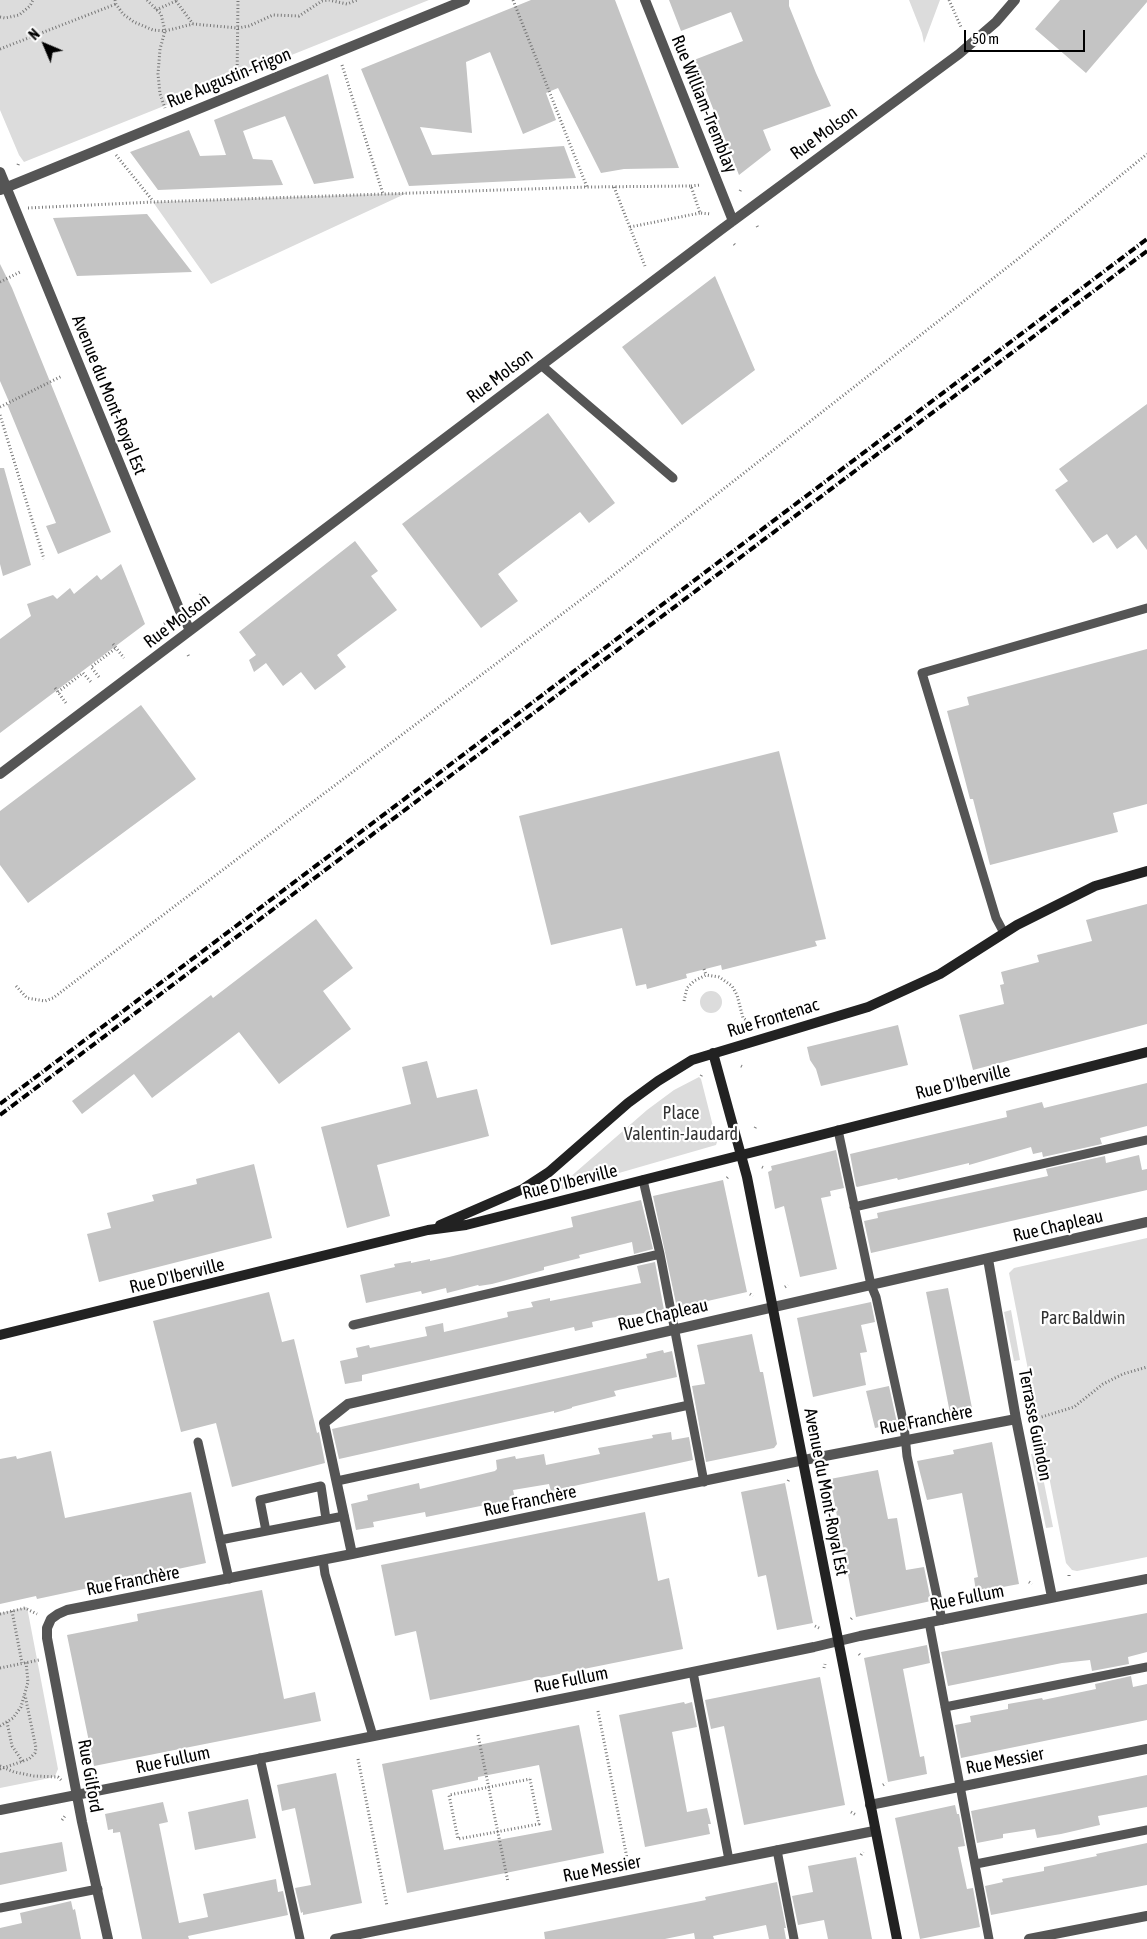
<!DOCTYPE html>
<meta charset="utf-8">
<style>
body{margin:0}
#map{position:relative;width:1147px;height:1939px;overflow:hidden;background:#fff;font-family:"Asap Condensed",sans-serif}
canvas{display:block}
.north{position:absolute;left:20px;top:20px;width:50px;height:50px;-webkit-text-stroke:4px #fff;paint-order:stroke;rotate:315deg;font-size:14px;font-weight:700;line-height:20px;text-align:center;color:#000}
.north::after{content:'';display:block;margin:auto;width:18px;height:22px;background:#000;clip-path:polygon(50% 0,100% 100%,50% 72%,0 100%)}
.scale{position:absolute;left:964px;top:30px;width:121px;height:22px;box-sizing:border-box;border:2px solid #000;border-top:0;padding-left:6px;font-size:15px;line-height:18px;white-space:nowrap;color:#000;-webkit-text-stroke:4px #fff;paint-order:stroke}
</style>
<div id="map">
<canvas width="1147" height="1939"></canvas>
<div class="north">N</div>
<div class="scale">50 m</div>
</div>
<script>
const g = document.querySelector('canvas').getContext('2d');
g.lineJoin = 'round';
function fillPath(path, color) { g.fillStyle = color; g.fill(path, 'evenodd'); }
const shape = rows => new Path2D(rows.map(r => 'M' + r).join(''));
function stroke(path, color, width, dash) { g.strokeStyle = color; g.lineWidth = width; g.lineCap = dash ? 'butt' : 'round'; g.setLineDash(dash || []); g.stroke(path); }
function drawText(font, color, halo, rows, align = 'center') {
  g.font = font + ' "Asap Condensed",sans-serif'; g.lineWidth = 4.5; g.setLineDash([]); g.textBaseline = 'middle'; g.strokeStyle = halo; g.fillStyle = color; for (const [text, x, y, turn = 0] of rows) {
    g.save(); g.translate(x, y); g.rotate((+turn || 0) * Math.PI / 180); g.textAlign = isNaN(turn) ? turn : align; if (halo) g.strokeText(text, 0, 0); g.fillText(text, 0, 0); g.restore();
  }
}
const green = shape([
 [0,0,429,0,24,162,19,155,0,110],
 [909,0,940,0,924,43,922,33],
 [407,193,211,284,153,202],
 '700 1002a11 11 0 1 1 22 0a11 11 0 1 1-22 0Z',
 [699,1077,701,1079,717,1142,716,1145,553,1192,647,1110,674,1090],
 [1147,1238,1147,1557,1077,1571,1072,1570,1066,1563,1009,1273,1014,1268],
 [1011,1310,1020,1360,1014,1361,1004,1312],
 [1038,1453,1053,1527,1046,1528,1031,1454],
 [27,1607,58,1769,55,1776,50,1778,0,1788,0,1613]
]);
const building = shape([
 [531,0,615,0,679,168,624,169,601,173,558,88,546,93,556,120,523,134,490,52,466,62,472,133,420,127,432,155,564,146,576,178,409,186,361,69],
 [669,0,789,0,789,6,816,73,831,106,763,130,771,150,739,175,694,60,743,41,731,12,681,31],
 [1060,0,1147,0,1147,2,1086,73,1035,29],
 [328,74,354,178,314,184,285,116,243,131,253,159,272,160,283,185,158,190,130,152,189,130,200,156,226,155,214,120],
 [147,214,192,272,77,276,53,218],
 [0,264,12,288,111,532,58,554,46,526,56,523,7,404,10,404,0,381],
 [715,276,755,370,682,425,622,347],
 [1147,404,1147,550,1136,535,1117,549,1107,534,1093,543,1055,490,1068,481,1059,469],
 [548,413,615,503,589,523,580,512,498,574,518,601,481,628,402,524],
 [0,468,4,468,31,565,3,576,0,564],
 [355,541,378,571,371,576,397,610,337,655,346,667,315,690,301,672,283,686,266,663,254,672,249,660,256,655,239,632],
 [121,564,145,624,0,733,0,639,31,616,27,604,53,595,57,599,70,588,74,594,97,575,101,580],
 [1147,649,1147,804,1113,813,1118,832,990,865,973,799,970,799,947,711,969,705,967,697],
 [141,705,196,779,28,903,0,865,0,811],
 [779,751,826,939,815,941,817,946,722,970,721,965,686,974,687,978,647,989,646,984,636,986,622,928,551,945,519,816],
 [1147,904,1147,1024,973,1070,959,1015,1004,1004,1000,985,1004,984,1001,972,1039,962,1037,955,1092,941,1086,920],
 [316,919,353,968,323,991,351,1029,279,1084,239,1032,152,1098,134,1074,82,1114,72,1101,211,995,213,998],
 [898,1025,908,1065,821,1086,816,1069,810,1060,807,1047],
 [427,1061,437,1098,477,1089,489,1136,377,1165,390,1216,347,1228,321,1127,411,1104,402,1067],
 [1147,1083,1147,1126,1100,1138,1102,1144,1043,1157,1042,1152,1033,1154,1031,1147,969,1165,969,1163,898,1180,897,1178,857,1187,856,1186,850,1154,1007,1117,1006,1111,1042,1102,1044,1108],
 [836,1150,844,1188,830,1191,831,1196,821,1198,837,1269,800,1277,784,1206,775,1209,768,1172,772,1170,771,1166],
 [1139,1155,1142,1170,1147,1169,1147,1190,871,1253,864,1221,878,1218,877,1213,1048,1176,1046,1169,1105,1156,1106,1163],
 [254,1164,272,1238,99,1282,87,1234,111,1228,107,1213,154,1201,152,1195,197,1184,196,1179],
 [723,1180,747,1292,677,1308,653,1196],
 [641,1200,653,1249,634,1254,632,1242,579,1255,580,1258,544,1267,544,1270,492,1284,479,1286,478,1285,447,1293,446,1288,422,1294,421,1291,366,1303,360,1275,395,1267,394,1264,411,1261,411,1263,430,1259,430,1261,449,1257,573,1227,571,1217],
 [655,1262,664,1310,610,1318,592,1322,593,1327,575,1331,574,1327,362,1375,362,1381,345,1384,340,1361,358,1357,356,1348,369,1345,370,1348,427,1336,425,1327,443,1323,444,1332,508,1317,507,1312,533,1307,531,1302,550,1298,550,1301,641,1283,637,1266],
 [948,1288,972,1408,950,1413,926,1292],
 [269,1292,282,1342,294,1339,317,1433,319,1432,325,1463,232,1487,216,1423,181,1432,153,1321],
 [871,1302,875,1322,861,1325,867,1352,860,1353,866,1385,813,1397,797,1318],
 [752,1334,760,1372,763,1372,777,1444,774,1448,706,1462,692,1386,705,1384,697,1345],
 [663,1350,664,1353,672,1351,677,1377,614,1391,616,1396,572,1407,572,1408,554,1413,554,1411,339,1459,332,1429,647,1358,646,1354],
 [889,1386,897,1423,875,1428,866,1391],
 [671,1432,672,1440,689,1437,693,1460,551,1491,549,1484,513,1490,515,1499,426,1517,425,1512,373,1522,374,1527,356,1530,351,1504,368,1500,367,1495,419,1483,420,1489,495,1471,497,1469,496,1460,515,1456,516,1459,544,1454,546,1465,600,1454,598,1448,653,1438,652,1435],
 [992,1442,1019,1584,976,1592,974,1578,978,1577,962,1493,927,1500,917,1461,954,1454,953,1450],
 [51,1451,65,1518,191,1492,206,1563,37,1599,36,1596,0,1604,0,1459,16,1456,17,1459],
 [878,1470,888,1519,897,1518,906,1570,924,1567,931,1601,856,1617,830,1479],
 [785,1483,813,1623,777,1630,766,1575,758,1577,741,1492],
 [645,1512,658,1581,669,1578,683,1649,430,1700,416,1631,395,1636,381,1565],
 [262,1590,284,1699,315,1692,321,1721,94,1766,67,1635,138,1621,137,1614],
 [1147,1613,1147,1652,1128,1657,1129,1664,1092,1671,1090,1660,1062,1663,948,1686,941,1652],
 [927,1645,930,1663,903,1669,920,1757,924,1756,927,1774,888,1782,864,1658],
 [1131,1676,1133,1687,1147,1684,1147,1720,961,1758,955,1725,971,1722,970,1716,1008,1709,1008,1704,1042,1698,1043,1700,1096,1689,1095,1684],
 [820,1677,845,1805,744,1825,724,1726,711,1729,705,1700],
 [684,1702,685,1704,692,1702,697,1727,672,1732,687,1812,707,1808,711,1824,708,1824,710,1834,645,1847,619,1715],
 [579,1725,604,1853,407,1893,382,1764],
 [539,1765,552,1830,444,1850,432,1790,478,1780,478,1777],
 [336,1773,362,1903,303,1915,303,1912,301,1913,295,1888,311,1885,295,1808,282,1811,277,1785],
 [1147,1775,1147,1807,1098,1816,1100,1825,1061,1834,1037,1838,1035,1829,1003,1834,1003,1838,977,1843,971,1811],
 [248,1799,256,1838,195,1850,188,1812],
 [163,1802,168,1822,159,1824,179,1923,208,1917,203,1894,276,1879,278,1892,283,1891,288,1915,188,1936,189,1939,142,1939,120,1832,113,1833,113,1829,108,1830,105,1814],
 [955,1805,957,1814,959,1814,965,1846,958,1847,967,1889,973,1888,980,1927,920,1939,895,1818],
 [62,1842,67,1871,0,1885,0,1853],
 [1147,1843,1147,1885,991,1915,985,1886,1003,1882,1002,1879,1044,1871,1044,1867,1097,1856,1096,1854],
 [856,1857,872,1939,828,1939,824,1920,798,1925,792,1896,813,1892,808,1866],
 [777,1882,786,1928,784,1928,786,1939,769,1939,766,1925,713,1936,714,1939,695,1939,694,1933,665,1939,545,1939,544,1932,706,1900,705,1897],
 [71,1901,73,1910,75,1909,81,1939,0,1939,0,1928,22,1923,20,1913]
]);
const path = shape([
 [115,0,116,4,123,14,134,22,153,30,165,31,193,24,238,28,249,26,273,15,299,16,322,1,329,0,347,4,357,0],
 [147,0,161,14,165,31,160,49,158,74,160,94,165,108],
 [513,0,587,187],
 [949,0,961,27],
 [176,1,193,24],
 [156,10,178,0],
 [0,17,5,18,19,15,30,6,33,0],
 [0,49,116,4],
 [342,65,383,194],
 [237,79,238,0],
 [116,155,153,201],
 [18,165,19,162],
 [691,186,700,185],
 [614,187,645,266],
 [740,191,741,189],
 [28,208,153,202,587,187,691,186,700,213,711,214],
 [757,226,758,228],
 [630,227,700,213],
 [734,244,735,245],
 [0,282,20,272],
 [0,407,62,376],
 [0,415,44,559],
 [200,595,201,593],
 [164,624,171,620],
 [113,644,124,658],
 [188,655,189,657],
 [99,677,91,667,116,648],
 [55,688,66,703],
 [58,692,83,673,92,683],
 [704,969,706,975],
 [16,986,27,998,45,1001,53,998,607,580,1023,255,1147,154],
 [684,1001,687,988,694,981,706,975,719,977,732,986,737,995,743,1018,750,1023],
 [731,1029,732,1030],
 [741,1066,743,1067],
 [701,1076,702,1074],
 [755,1128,756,1126],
 [762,1167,764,1168],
 [727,1178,729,1176],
 [785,1287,788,1285],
 [750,1294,753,1296],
 [1035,1419,1074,1407,1103,1384,1123,1374,1147,1367],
 [788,1481,789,1479],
 [1069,1576,1069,1573],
 [1029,1582,1032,1584],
 [12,1611,22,1663],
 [0,1614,25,1608,37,1614],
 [851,1619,853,1617],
 [815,1626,819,1628],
 [859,1654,861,1656],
 [0,1668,39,1660],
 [824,1668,825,1664],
 [598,1711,627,1858],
 [7,1722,12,1746,23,1762],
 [0,1726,13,1718,21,1707,28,1682,26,1662],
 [478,1735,508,1882],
 [358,1759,387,1906],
 [0,1766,14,1772,34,1776,58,1777,61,1780],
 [0,1769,29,1759,35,1753,36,1748,25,1695],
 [92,1772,93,1769],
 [530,1779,539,1824,458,1839,449,1795,530,1779],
 [883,1785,886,1783],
 [98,1810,100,1812],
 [851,1812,856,1815],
 [62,1820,65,1816],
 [861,1855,863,1852]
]);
const lane = shape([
 [541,365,673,478],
 [1004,933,996,918,922,673,1147,608],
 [838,1130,871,1285,876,1297,904,1425,907,1456,942,1620],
 [643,1180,660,1254,704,1482],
 [854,1207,1147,1140],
 [353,1325,660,1254],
 [198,1442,229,1579],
 [337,1481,689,1405],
 [266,1531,260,1500,321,1486,326,1519],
 [220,1540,344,1516],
 [323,1560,325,1574,373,1736],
 [929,1622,989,1939],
 [693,1672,729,1860],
 [945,1707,1147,1667],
 [260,1758,300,1939],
 [777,1850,794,1939],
 [976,1864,1147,1830],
 [0,1908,98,1889]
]);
const street = shape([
 [645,0,733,221],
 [0,172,180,611,190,630],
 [0,190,465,0],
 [0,774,722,229,959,54,996,22,1015,0],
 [988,1259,1016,1419,1052,1597],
 [352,1554,324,1423,348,1404,1147,1222],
 [870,1805,1147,1749],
 [0,1810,591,1693,814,1647,860,1636,1147,1579],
 [108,1939,82,1822,47,1638,47,1628,51,1619,58,1614,67,1610,352,1554,804,1460,1016,1419],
 [335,1939,874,1831],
 [1029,1939,1147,1916]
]);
const secondary = shape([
 [713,1053,747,1177,897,1939],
 [440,1225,523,1189,549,1172,628,1103,658,1081,692,1060,868,1007,940,974,1017,925,1095,886,1147,871],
 [0,1335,428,1230,466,1225,1147,1052]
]);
const rail = shape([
 [0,1104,1147,239],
 [0,1115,1147,251]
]);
const streetNames = [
 ["Rue Augustin-Frigon",229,78,-22],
 ["Rue William-Tremblay",704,104,68],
 ["Rue Molson",824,133,-36],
 ["Rue Molson",500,376,-37],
 ["Avenue du Mont-Royal Est",109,395,68],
 ["Rue Molson",177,621,-37],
 ["Rue Frontenac",773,1018,-17],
 ["Rue D'Iberville",963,1082,-14],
 ["Rue D'Iberville",570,1182,-14],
 ["Rue Chapleau",1058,1226,-13],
 ["Rue D'Iberville",177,1276,-14],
 ["Rue Chapleau",663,1315,-13],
 ["Rue Franchère",926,1420,-11],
 ["Terrasse Guindon",1035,1425,79],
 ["Avenue du Mont-Royal Est",826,1492,79],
 ["Rue Franchère",530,1501,-12],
 ["Rue Franchère",133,1581,-11],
 ["Rue Fullum",967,1598,-11],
 ["Rue Fullum",571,1680,-11],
 ["Rue Fullum",173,1760,-12],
 ["Rue Messier",1005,1761,-11],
 ["Rue Gilford",90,1776,80],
 ["Rue Messier",602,1869,-11]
];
const parkNames = [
 ["Place",681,1113],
 ["Valentin-Jaudard",681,1134],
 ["Parc Baldwin",1083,1318]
];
fillPath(green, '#dcdcdc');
fillPath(building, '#c4c4c4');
stroke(path, '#777', 3, [1, 2.5]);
stroke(lane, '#555', 9);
stroke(street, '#555', 10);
stroke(secondary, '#222', 10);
stroke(rail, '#000', 4, [8, 2.5, 1, 2.5]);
drawText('18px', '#000', '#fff', streetNames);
drawText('18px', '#333', '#fff', parkNames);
</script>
